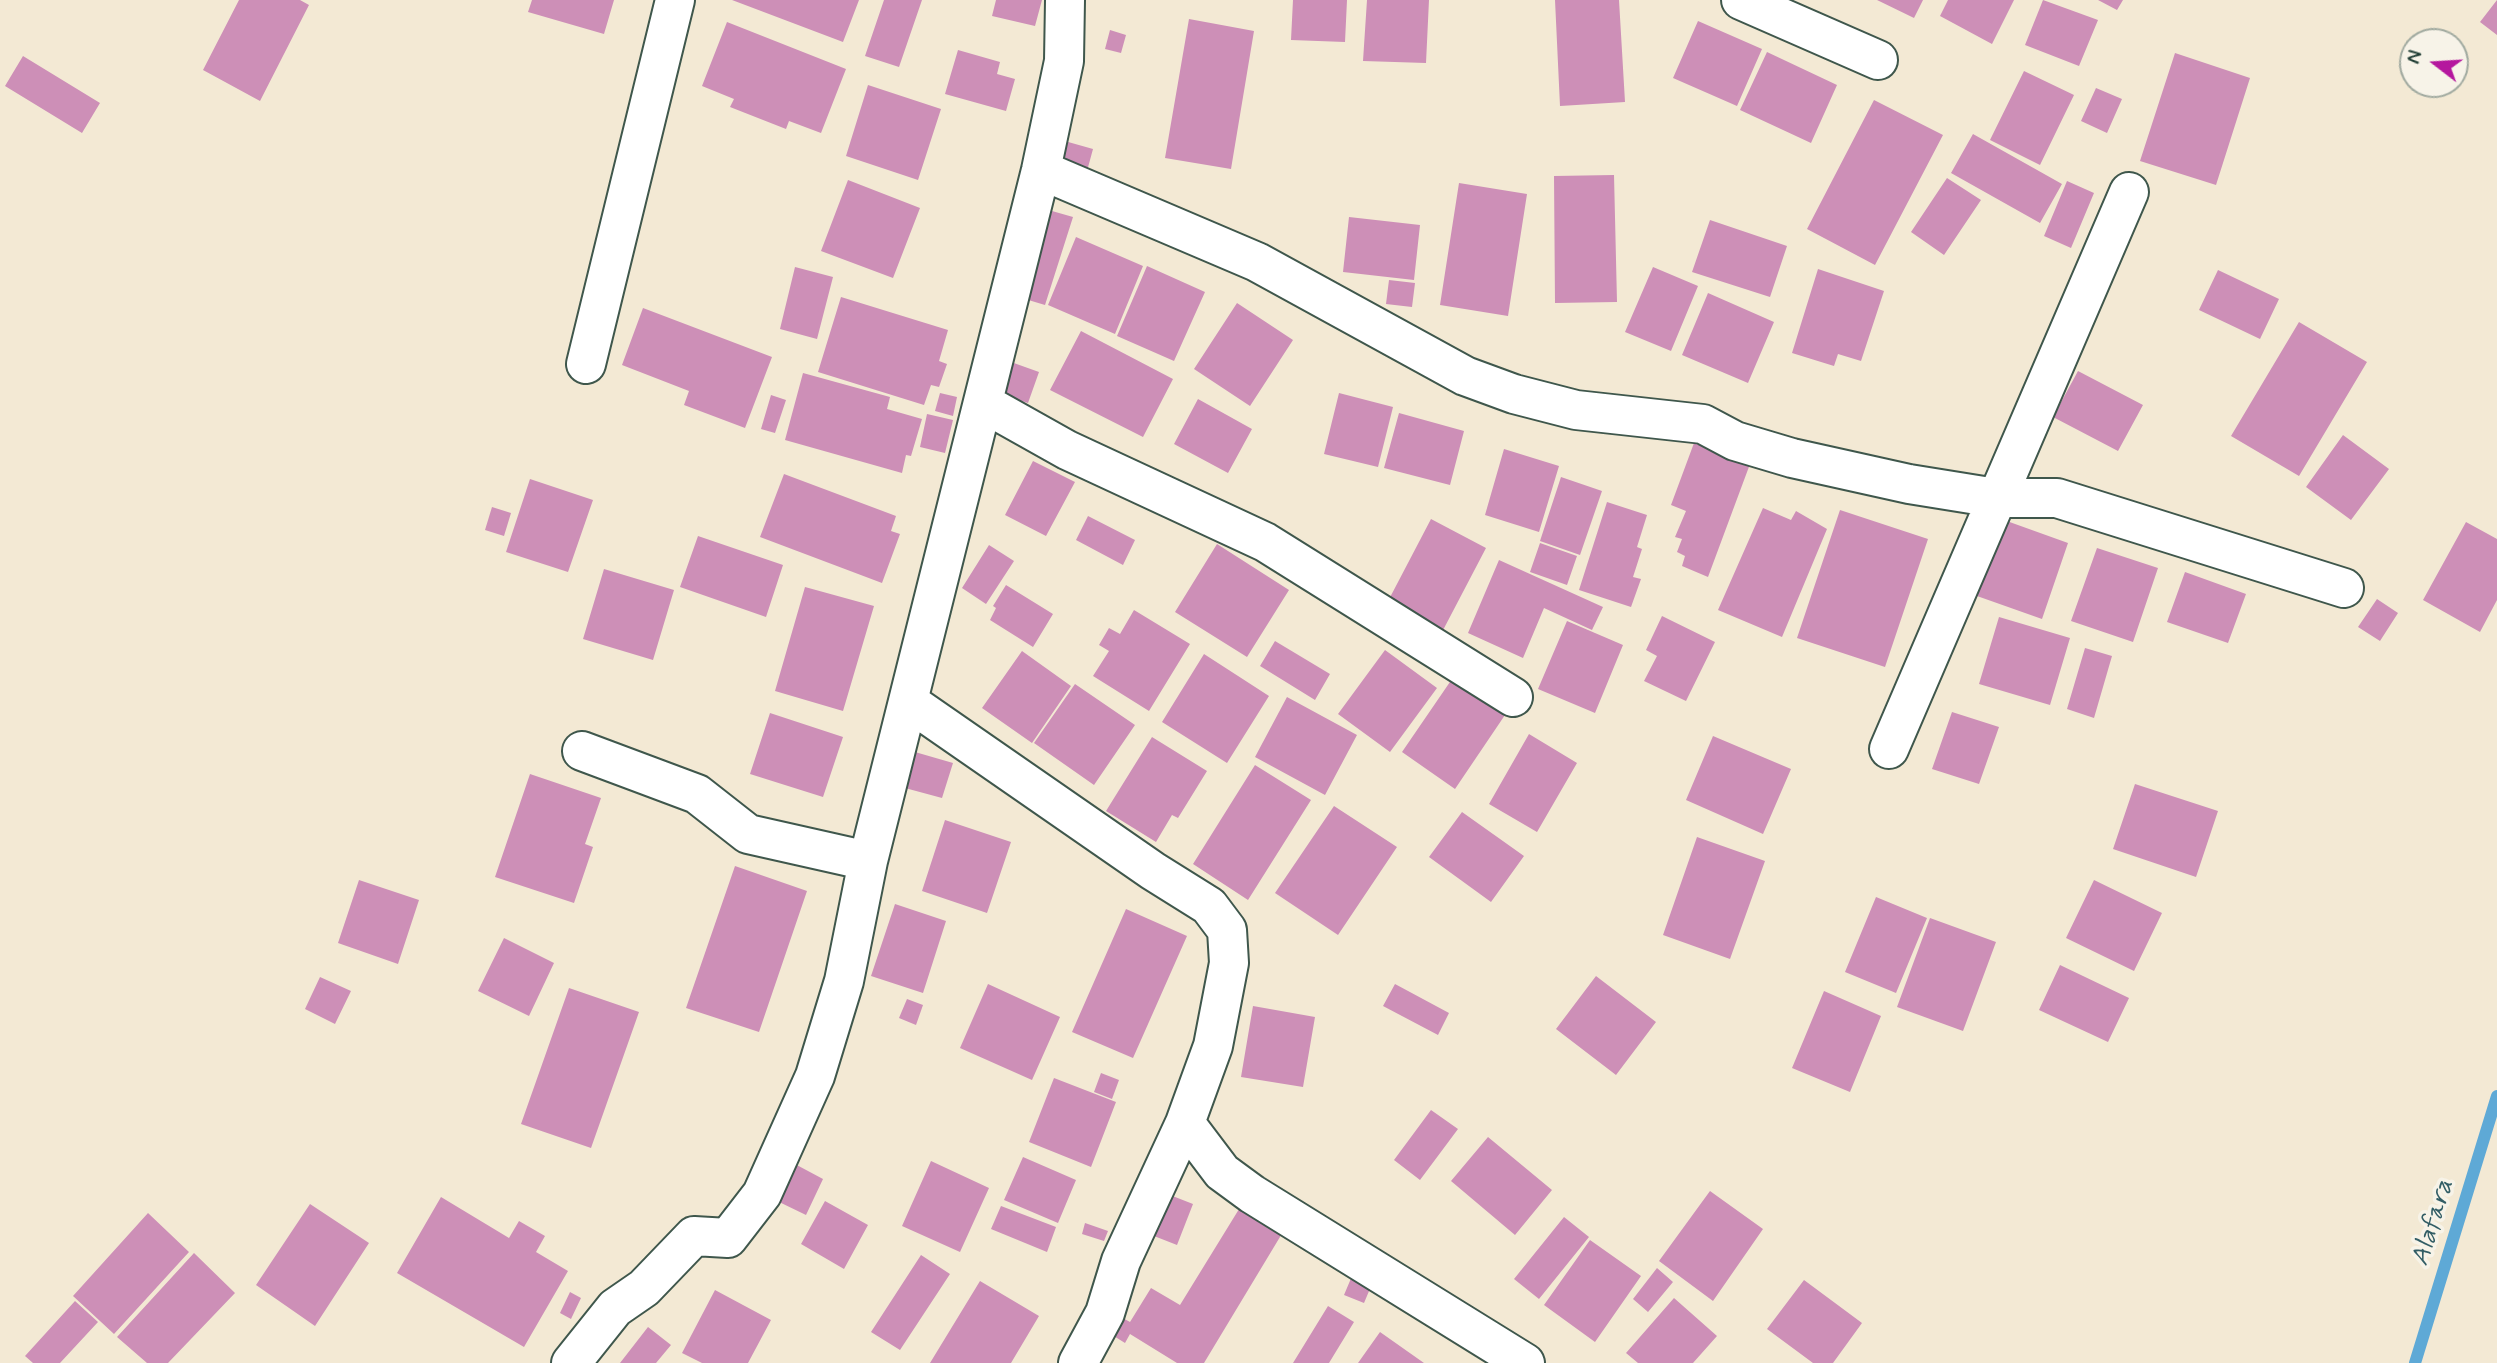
<!DOCTYPE html>
<style>
body{margin:0}
#map{position:relative;width:2497px;height:1363px;overflow:hidden;background:#f3e9d4;font-family:Mynerve,sans-serif}
canvas{display:block}
.north{position:absolute;left:2399px;top:28px;width:70px;height:70px;box-sizing:border-box;background:#f7f3e8;border:2px solid #a1aaa0;border-radius:50%;rotate:287deg;font-size:19px;font-weight:700;line-height:28px;text-align:center;color:#1f3d34}
.north::after{content:'';display:block;margin:auto;width:24px;height:32px;background:#b5179e;clip-path:polygon(50% 0,100% 100%,50% 72%,0 100%)}
</style>
<div id="map">
<canvas width="2497" height="1363"></canvas>
<div class="north">N</div>
</div>
<script>
const g = document.querySelector('canvas').getContext('2d');
g.lineJoin = 'round';
const shape = rows => new Path2D(rows.map(r => 'M' + r).join(''));
function stroke(path, color, width, dash) { g.strokeStyle = color; g.lineWidth = width; g.lineCap = dash ? 'butt' : 'round'; g.setLineDash(dash || []); g.stroke(path); }
function fillPath(path, color) { g.fillStyle = color; g.fill(path, 'evenodd'); }
function drawText(font, color, halo, rows, align = 'center') {
  g.font = font + ' Mynerve,sans-serif'; g.lineWidth = 7; g.setLineDash([]); g.textBaseline = 'middle'; g.strokeStyle = halo; g.fillStyle = color; for (const [text, x, y, turn = 0] of rows) {
    g.save(); g.translate(x, y); g.rotate((+turn || 0) * Math.PI / 180); g.textAlign = isNaN(turn) ? turn : align; if (halo) g.strokeText(text, 0, 0); g.fillText(text, 0, 0); g.restore();
  }
}
const stream = shape([
 [2415,1363,2497,1096]
]);
const building = shape([
 [239,0,300,0,309,5,260,101,203,70],
 [532,0,614,0,604,34,528,12],
 [732,0,859,0,843,42],
 [884,0,922,0,899,67,865,56],
 [996,0,1042,0,1035,26,992,16],
 [1293,0,1347,0,1345,42,1291,40],
 [1367,0,1429,0,1426,63,1363,61],
 [1555,0,1619,0,1625,102,1560,106],
 [1877,0,1923,0,1914,18],
 [1948,0,2014,0,1992,44,1940,16],
 [2043,0,2098,20,2079,66,2025,45],
 [2098,0,2123,0,2117,10],
 [2497,0,2497,35,2480,22],
 [1189,19,1254,31,1231,169,1165,158],
 [1698,21,1762,49,1737,106,1673,78],
 [727,22,846,69,821,133,789,121,786,129,730,107,734,99,702,86],
 [1110,30,1126,35,1121,53,1105,49],
 [958,50,1000,62,997,74,1015,79,1006,111,945,94],
 [1767,52,1837,85,1811,143,1740,110],
 [2175,53,2250,78,2216,185,2140,161],
 [23,56,100,103,82,133,5,86],
 [2024,71,2074,95,2040,165,1990,140],
 [868,85,941,109,918,180,846,156],
 [2096,88,2122,99,2107,133,2081,121],
 [1874,100,1943,135,1875,265,1807,229],
 [1973,134,2062,184,2040,223,1951,173],
 [1054,138,1093,149,1087,171,1048,161],
 [1614,175,1617,302,1555,303,1554,176],
 [1947,178,1981,200,1944,255,1911,232],
 [848,180,920,208,893,278,821,251],
 [2067,181,2094,193,2071,248,2044,236],
 [1459,183,1527,194,1508,316,1440,305],
 [1052,211,1073,217,1045,305,1025,299],
 [1349,217,1420,225,1414,280,1343,272],
 [1710,220,1787,246,1770,297,1692,272],
 [1076,237,1143,266,1115,334,1048,305],
 [1147,266,1205,292,1174,361,1117,336],
 [795,267,833,277,817,339,780,329],
 [1653,267,1698,286,1671,351,1625,332],
 [1818,269,1884,291,1861,361,1838,354,1834,366,1792,353],
 [2218,270,2279,299,2260,339,2199,310],
 [1389,280,1415,283,1412,307,1386,304],
 [1708,293,1774,322,1748,383,1682,355],
 [841,297,948,330,939,361,947,364,939,387,931,385,924,405,818,372],
 [1237,303,1293,340,1250,406,1194,369],
 [643,308,772,357,745,428,684,405,689,391,622,365],
 [2299,322,2367,362,2299,476,2231,436],
 [1081,331,1173,379,1143,437,1050,390],
 [1011,362,1039,372,1028,403,1000,394],
 [2078,371,2143,405,2118,451,2053,417],
 [803,373,890,397,887,409,922,419,911,456,906,455,902,473,785,440],
 [940,393,957,397,953,416,935,411],
 [1339,393,1393,407,1378,467,1324,454],
 [771,395,786,400,775,433,761,429],
 [1198,399,1252,429,1228,473,1174,444],
 [1399,413,1464,431,1450,485,1384,468],
 [927,414,953,420,945,453,920,447],
 [2343,435,2389,469,2351,520,2306,487],
 [1694,443,1750,464,1708,577,1682,566,1685,556,1677,552,1682,539,1675,537,1686,511,1671,505],
 [1504,449,1559,466,1539,532,1485,515],
 [1033,461,1075,482,1046,536,1005,515],
 [784,474,896,516,891,531,900,534,882,583,760,537],
 [1561,477,1602,491,1580,555,1540,541],
 [530,479,593,500,568,572,506,552],
 [1607,502,1647,515,1637,547,1642,549,1633,577,1641,579,1631,607,1579,590],
 [492,507,511,513,504,536,485,530],
 [1763,508,1791,520,1796,511,1827,529,1782,637,1718,610],
 [1840,510,1928,539,1885,667,1797,638],
 [1088,516,1135,540,1123,565,1076,540],
 [1431,519,1486,548,1441,634,1386,605],
 [2004,520,2068,543,2042,619,1977,596],
 [2466,522,2497,539,2497,600,2480,632,2423,600],
 [698,536,783,565,766,617,680,587],
 [1540,543,1577,556,1567,585,1530,572],
 [1217,544,1289,590,1247,657,1175,612],
 [989,545,1014,561,986,604,962,588],
 [2097,548,2158,568,2133,642,2071,621],
 [1499,560,1603,607,1592,630,1544,608,1523,658,1468,633],
 [604,569,674,590,653,660,583,639],
 [2185,572,2246,594,2228,643,2167,622],
 [1006,585,1053,614,1033,647,990,620,996,608,993,606],
 [805,587,874,606,843,711,775,691],
 [2377,599,2398,613,2380,641,2358,627],
 [1134,610,1190,644,1149,711,1093,676,1109,651,1099,645,1109,628,1120,634],
 [1662,616,1715,642,1686,701,1644,681,1657,656,1646,650],
 [1999,617,2070,638,2050,705,1979,684],
 [1567,621,1623,645,1595,713,1538,689],
 [1275,641,1330,674,1315,700,1260,666],
 [2085,648,2112,656,2094,718,2067,709],
 [1385,650,1437,688,1390,752,1338,714],
 [1022,651,1071,686,1032,743,982,708],
 [1204,654,1269,696,1227,763,1162,722],
 [1452,679,1505,715,1455,789,1402,752],
 [1075,684,1135,725,1094,785,1034,743],
 [1287,697,1357,735,1325,795,1255,757],
 [1952,712,1999,727,1979,784,1932,769],
 [770,713,843,737,823,797,750,774],
 [1529,734,1577,763,1537,832,1489,804],
 [1713,736,1791,769,1763,834,1686,800],
 [1152,737,1207,771,1178,818,1172,815,1156,842,1106,811],
 [915,752,953,763,942,798,905,788],
 [1255,765,1311,800,1248,900,1193,864],
 [530,774,601,798,585,844,593,847,574,903,495,877],
 [2135,784,2218,811,2196,877,2113,849],
 [1334,806,1397,847,1338,935,1275,893],
 [1462,812,1524,856,1491,902,1429,857],
 [945,820,1011,842,987,913,922,891],
 [1697,837,1765,861,1730,959,1663,935],
 [735,866,807,891,759,1032,686,1008],
 [359,880,419,900,398,964,338,943],
 [2094,880,2162,913,2134,971,2066,938],
 [1876,897,1927,918,1896,993,1845,972],
 [895,904,946,921,923,993,871,976],
 [1126,909,1187,936,1133,1058,1072,1032],
 [1930,918,1996,942,1963,1031,1897,1007],
 [504,938,554,963,529,1016,478,991],
 [2060,965,2129,998,2108,1042,2039,1010],
 [1596,976,1656,1022,1616,1075,1556,1029],
 [320,977,351,991,335,1024,305,1009],
 [988,984,1060,1017,1032,1080,960,1048],
 [1395,984,1449,1013,1438,1035,1383,1006],
 [569,988,639,1012,591,1148,521,1124],
 [1824,991,1881,1016,1850,1092,1792,1068],
 [907,999,923,1005,916,1025,899,1018],
 [1253,1006,1315,1017,1303,1087,1241,1077],
 [1101,1073,1119,1080,1112,1099,1094,1092],
 [1054,1078,1116,1102,1091,1167,1029,1142],
 [1431,1110,1458,1129,1420,1180,1394,1160],
 [1488,1137,1552,1190,1515,1235,1451,1181],
 [1023,1157,1076,1180,1058,1223,1004,1200],
 [931,1161,989,1188,960,1252,902,1226],
 [793,1163,823,1179,806,1215,775,1200],
 [1710,1191,1763,1229,1713,1301,1659,1261],
 [1170,1195,1193,1204,1177,1245,1154,1236],
 [441,1197,509,1238,519,1221,545,1236,536,1252,568,1271,524,1347,397,1273],
 [825,1201,868,1225,844,1269,801,1244],
 [1244,1201,1286,1227,1204,1363,1177,1363,1130,1334,1125,1343,1109,1333,1119,1316,1130,1322,1151,1288,1180,1305],
 [310,1204,369,1243,315,1326,256,1285],
 [1001,1206,1056,1227,1047,1252,991,1229],
 [148,1213,189,1252,114,1334,73,1296],
 [1564,1217,1589,1237,1539,1299,1514,1279],
 [1085,1223,1108,1231,1104,1241,1082,1234],
 [1590,1240,1641,1276,1595,1342,1544,1305],
 [194,1253,235,1293,168,1363,147,1363,117,1337],
 [921,1255,950,1274,900,1350,871,1332],
 [1657,1268,1673,1282,1648,1312,1633,1299],
 [1352,1276,1372,1284,1364,1303,1344,1295],
 [1804,1280,1862,1323,1833,1363,1813,1363,1767,1329],
 [980,1281,1039,1316,1011,1363,930,1363],
 [715,1290,771,1320,748,1363,702,1363,682,1353],
 [570,1292,581,1298,571,1319,560,1313],
 [1674,1298,1717,1336,1693,1363,1638,1363,1626,1353],
 [75,1301,98,1322,60,1363,33,1363,25,1356],
 [1328,1306,1354,1322,1329,1363,1293,1363],
 [648,1327,671,1345,656,1363,620,1363],
 [1380,1332,1424,1363,1358,1363]
]);
const street = shape([
 [1741,0,1878,60],
 [1041,170,1257,262,1465,376,1514,394,1576,410,1703,424,1735,441,1792,458,1909,484,1996,498,2057,498,2344,588],
 [586,364,675,0],
 [985,404,1067,450,1265,542,1513,697],
 [909,702,1153,871,1209,906,1227,930,1229,963,1213,1046,1185,1123,1121,1261,1105,1313,1078,1363],
 [1889,749,2129,192],
 [582,751,697,794,748,834,868,861],
 [1185,1123,1222,1172,1252,1194,1525,1363],
 [571,1363,615,1308,644,1288,694,1236,728,1238,762,1194,815,1076,844,981,868,861,1041,170,1064,61,1065,0]
]);
const waterNames = [
 ["Alafara",2434,1223,-73]
];
stroke(stream, '#5ea9d6', 12);
fillPath(building, '#cd8fb7');
stroke(street, '#3f574c', 42);
stroke(street, '#fff', 38);
drawText('italic 26px', '#325d65', '#f7f3e8', waterNames);
</script>
